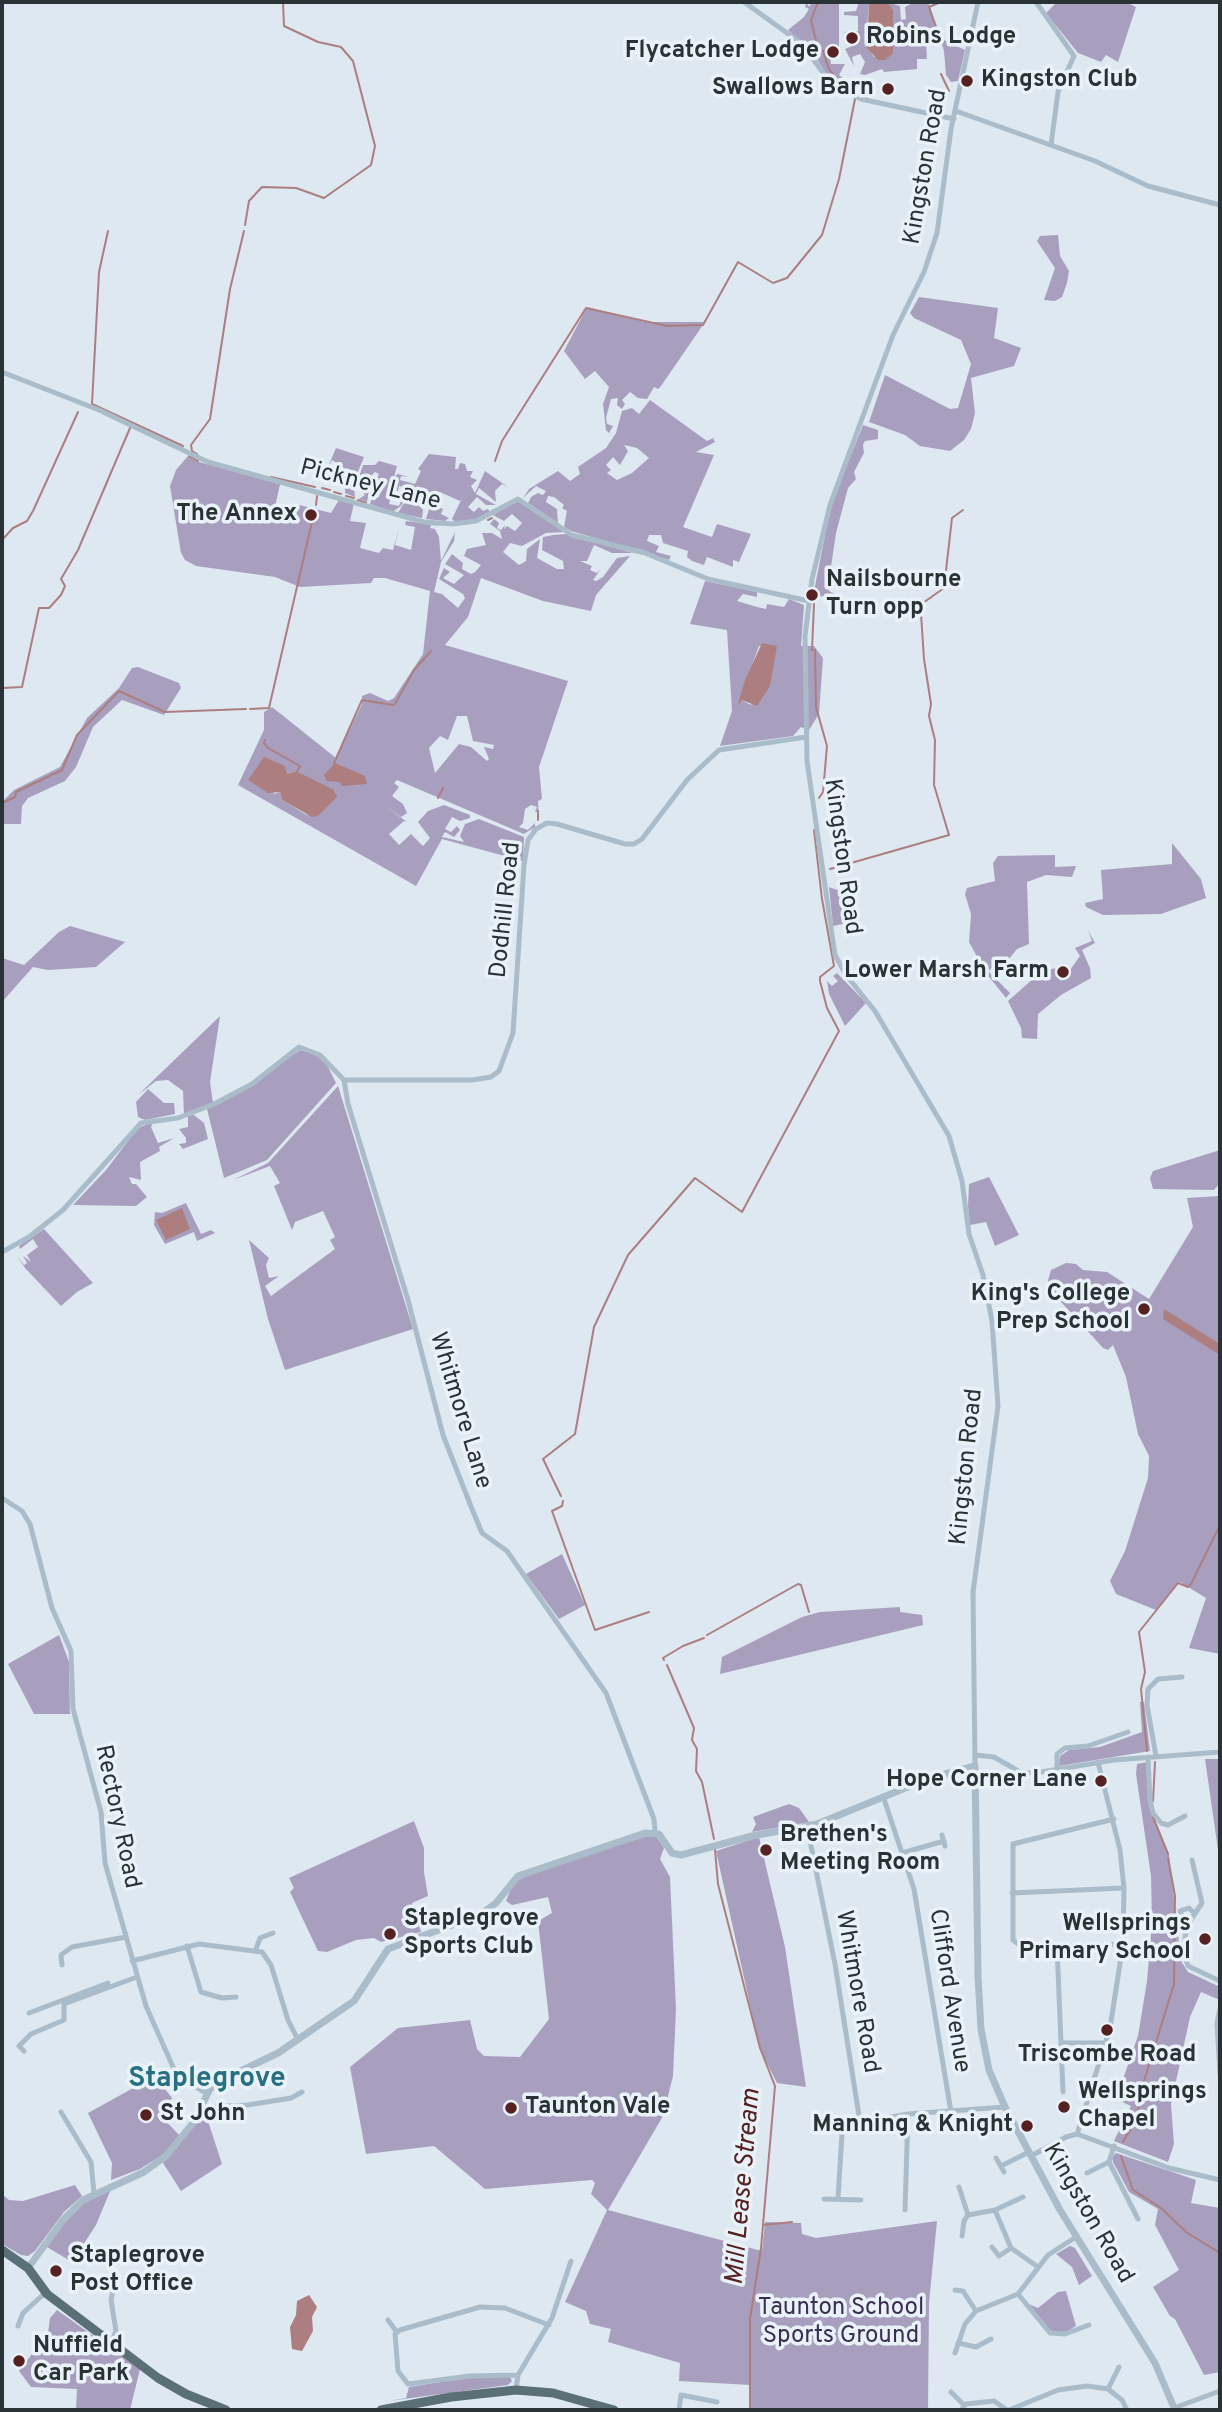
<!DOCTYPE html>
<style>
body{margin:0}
#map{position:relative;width:1222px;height:2412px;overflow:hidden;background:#dee8f1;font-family:Overpass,sans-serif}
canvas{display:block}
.frame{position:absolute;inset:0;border:4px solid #293336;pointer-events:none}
</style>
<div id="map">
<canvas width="1222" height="2412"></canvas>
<div class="frame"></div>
</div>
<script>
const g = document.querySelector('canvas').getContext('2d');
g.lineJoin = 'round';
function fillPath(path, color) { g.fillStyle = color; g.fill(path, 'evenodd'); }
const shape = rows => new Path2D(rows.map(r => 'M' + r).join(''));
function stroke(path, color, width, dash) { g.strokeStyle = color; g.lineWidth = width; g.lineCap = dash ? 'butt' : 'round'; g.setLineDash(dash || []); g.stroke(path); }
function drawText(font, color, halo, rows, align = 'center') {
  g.font = font + ' Overpass,sans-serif'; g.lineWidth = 7; g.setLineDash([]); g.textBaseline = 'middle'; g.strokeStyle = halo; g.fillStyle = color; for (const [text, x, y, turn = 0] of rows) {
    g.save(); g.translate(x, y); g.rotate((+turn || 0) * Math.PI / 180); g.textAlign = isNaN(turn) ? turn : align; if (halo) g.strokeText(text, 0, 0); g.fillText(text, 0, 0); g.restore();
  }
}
const green = shape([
 [811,2,839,2,839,46,829,48,831,64,845,64,839,75,853,86,861,79,856,88,868,91,867,98,851,92,827,75,813,53,788,30,804,17,809,9,805,7,806,3,810,7],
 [859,2,869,2,866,44,874,57,893,45,893,18,887,2,900,6,901,20,906,19,905,7,915,2,928,2,942,39,965,50,958,81,951,82,946,75,944,51,940,39,934,37,934,28,928,28,931,42,926,42,927,59,917,59,917,69,884,72,882,69,865,75,860,74,865,62,860,54,852,57,854,66,845,49,857,44,858,34,842,32,858,31,858,16,844,15,844,12,856,11],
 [1057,2,1126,2,1136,7,1118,62,1106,55,1101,62,1078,53,1046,13],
 [1058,235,1060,256,1069,271,1067,283,1062,297,1055,301,1044,300,1055,268,1037,241,1040,236],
 [919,297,998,308,994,338,1021,348,1014,366,971,378,975,413,971,429,964,440,950,451,920,446,905,435,869,422,885,375,950,409,958,408,971,364,961,340,914,318,910,313],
 [587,307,644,322,705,322,661,386,658,389,654,387,647,399,638,398,630,392,622,400,625,404,622,409,617,405,618,398,611,399,606,418,607,424,613,426,609,433,606,430,603,404,609,387,595,371,585,379,564,351],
 [650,400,707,441,713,438,715,442,696,452,714,455,683,527,712,537,717,524,751,534,739,562,733,560,733,567,707,557,704,565,692,561,687,557,688,551,663,543,661,535,649,535,647,541,659,546,656,552,671,556,669,560,571,531,564,527,567,511,562,508,564,505,554,497,548,496,546,502,557,509,558,523,528,503,531,497,538,493,543,495,546,491,536,486,523,498,529,489,558,471,570,481,580,474,578,467,606,448,616,433,622,411,632,408,639,414],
 [624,445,637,448,649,458,632,473,617,480,607,473,611,470,606,465,613,457,620,465,628,451],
 [863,425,878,430,878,439,865,441,863,445,864,453,854,472,856,479,848,488,836,533,828,587,829,591,842,597,813,596,831,505],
 [336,448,364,457,353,484,368,488,371,481,367,502,359,499,365,495,361,491,354,489,355,497,345,493,345,486,352,487,356,474,347,468,340,479,344,468,332,460,325,474],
 [429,454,456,457,455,469,458,469,460,463,465,464,467,471,473,471,470,477,477,480,471,486,475,493,485,471,508,487,502,484,495,491,496,502,479,488,476,494,496,505,486,505,477,497,468,507,474,512,479,507,483,511,488,509,490,512,477,519,455,522,452,519,463,496,460,501,440,492,436,506,443,509,441,514,449,518,445,521,426,519,434,493,430,492,427,496,418,493,416,498,427,503,425,506,417,503,423,510,422,518,398,513,412,489,407,493,407,488,399,486,398,491,392,490,389,504,399,506,402,498,404,500,401,506,392,512,370,504,372,498,379,497,382,487,375,484,379,474,375,472,367,480,359,477,363,465,375,465,379,461,397,466,394,477,398,474,409,477,401,476,400,480,415,484,421,471,418,469],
 [188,456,199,462,280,484,275,507,281,508,285,503,283,510,292,513,295,504,331,513,339,500,354,503,350,521,366,523,360,548,379,553,383,548,393,550,399,528,395,545,411,550,415,527,405,525,406,521,443,526,431,525,430,528,435,529,439,537,441,561,455,532,454,541,441,562,434,592,442,594,458,608,465,598,463,594,439,579,444,568,450,572,443,578,454,584,464,575,445,564,452,554,463,563,462,569,471,574,475,572,481,565,460,554,464,556,467,549,486,545,482,533,492,533,502,539,500,531,490,524,494,519,499,523,497,528,501,530,505,525,504,529,507,526,515,531,522,523,512,514,504,521,493,515,518,501,564,532,546,533,522,546,510,543,503,552,519,565,526,561,527,549,540,539,537,558,557,569,564,569,563,561,542,550,543,537,553,535,567,534,633,553,612,553,594,545,587,561,580,561,592,566,590,570,597,573,601,569,593,580,596,581,603,577,617,558,630,556,596,595,591,611,543,601,481,578,468,617,445,645,568,681,539,767,542,799,538,801,539,820,538,812,535,812,537,807,531,805,525,809,523,823,519,827,528,830,535,823,535,827,524,834,397,780,394,783,399,787,392,796,403,804,407,813,401,817,384,805,407,822,404,821,389,834,399,845,411,834,423,846,430,838,418,822,428,811,444,805,470,815,470,818,460,821,452,817,445,829,451,832,457,826,460,830,454,837,445,832,442,837,464,842,460,836,465,824,479,819,524,837,523,861,442,839,416,886,238,785,264,730,264,712,272,707,336,758,362,704,362,696,370,693,388,701,394,698,423,654,430,591,385,578,374,578,371,583,300,587,275,577,196,566,185,560,181,553,170,486,176,470],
 [457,716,467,716,473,741,494,745,493,749,484,747,489,759,487,761,471,747,459,744,435,773,429,748,440,736,448,740],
 [296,771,327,788,307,815,282,800,280,792,273,794,287,774],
 [705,581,757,592,757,597,743,594,737,601,757,607,766,609,767,604,784,607,789,599,804,605,801,646,814,646,823,658,819,714,809,730,801,727,793,736,720,746,732,711,727,630,690,624],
 [759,646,777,646,751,705,742,700,737,706],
 [138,667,179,683,181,688,164,715,122,700,93,727,76,767,65,781,28,798,22,806,21,824,2,824,2,802,14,790,60,767,87,718,119,688,132,668],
 [1172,843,1201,879,1206,898,1161,914,1103,915,1086,907,1085,903,1103,899,1101,870,1172,864],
 [1055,855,1055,867,1076,866,1072,877,1046,875,1027,882,1029,944,1017,949,1001,969,997,964,988,971,1010,993,1006,998,986,973,969,942,971,914,965,894,967,888,995,881,993,863,998,856],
 [829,887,840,891,856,921,833,926],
 [70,926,125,942,96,967,48,970,33,967,2,1002,2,958,24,965,59,932],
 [1088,930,1095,943,1082,950,1090,968,1091,978,1061,995,1038,1014,1037,1039,1022,1038,1021,1028,1008,1001,1043,970,1059,968,1055,973,1061,981,1065,977,1080,956,1075,948,1092,941],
 [837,973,866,1003,845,1026,829,994,827,981,832,986,838,981,833,976],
 [220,1016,210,1082,213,1103,184,1115,183,1091,168,1080,156,1081,138,1095],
 [300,1050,316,1055,327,1065,336,1083,267,1160,224,1178,207,1109,232,1097],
 [338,1086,413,1329,285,1370,268,1319,249,1240,269,1258,266,1265,269,1278,279,1276,265,1286,271,1296,335,1249,330,1240,335,1237,323,1211,295,1222,292,1230,274,1186,280,1183,270,1166,233,1180,268,1163],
 [148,1089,164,1103,174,1103,175,1114,145,1120,138,1117,136,1102],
 [194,1115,204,1123,208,1139,183,1149,179,1144,186,1143,186,1138,179,1129,188,1127,188,1116],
 [153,1122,151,1127,158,1143,174,1138,159,1147,160,1151,140,1162,141,1180,129,1177,132,1184,136,1184,147,1197,136,1206,73,1205,106,1170,138,1128],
 [1220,1150,1220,1183,1214,1190,1153,1189,1150,1178,1153,1171],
 [989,1177,1019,1235,995,1246,986,1222,970,1225,968,1206,969,1184],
 [1220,1196,1220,1654,1189,1648,1206,1598,1180,1582,1156,1610,1116,1594,1110,1581,1125,1551,1148,1478,1149,1456,1138,1434,1126,1377,1113,1345,1108,1350,1103,1348,1052,1292,1048,1280,1051,1270,1066,1263,1076,1264,1083,1270,1107,1272,1149,1299,1193,1227,1187,1198],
 [186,1203,201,1234,211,1230,215,1233,197,1241,194,1232,165,1244,154,1225,155,1212,162,1213],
 [44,1229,93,1283,77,1292,61,1306,25,1268,17,1256,24,1265,27,1263,23,1256,31,1262,27,1255,38,1247,33,1239,20,1249,19,1246],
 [562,1554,585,1605,559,1619,526,1574],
 [900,1607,900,1612,922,1615,923,1625,720,1674,722,1657,802,1617,820,1612],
 [59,1635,69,1662,70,1714,34,1714,8,1664],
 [1140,1702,1144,1702,1150,1751,1059,1766,1060,1756,1069,1750,1100,1747,1142,1732],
 [1205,1759,1220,1759,1220,1872,1219,1857],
 [1147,1762,1148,1803,1169,1854,1181,1961,1188,1972,1220,1987,1220,2000,1201,1992,1190,2017,1171,2104,1174,2144,1168,2162,1114,2141,1131,2106,1116,2099,1138,2036,1147,1981,1152,1923,1151,1876,1136,1774,1137,1764],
 [789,1804,799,1808,809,1822,752,1832,756,1824,753,1817],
 [414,1821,424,1848,424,1872,428,1896,412,1903,421,1932,381,1942,374,1938,356,1940,327,1952,318,1951,290,1892,294,1888,289,1878],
 [651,1835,656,1836,664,1848,660,1859,670,1877,676,2009,673,2076,663,2116,608,2210,762,2251,765,2222,801,2223,802,2234,816,2238,937,2221,929,2303,928,2410,749,2410,750,2385,679,2381,680,2363,608,2342,611,2329,590,2324,586,2311,565,2302,607,2210,591,2194,595,2183,592,2180,485,2189,434,2146,366,2154,350,2067,398,2028,470,2020,477,2049,484,2056,520,2057,549,2019,538,1921,552,1913,548,1897,512,1905,506,1901,513,1883,540,1869],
 [759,1837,785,1947,806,2087,777,2083,760,2050,716,1851],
 [155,2076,172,2098,161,2116,181,2137,164,2154,140,2169,111,2180,112,2163,88,2113],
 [206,2115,222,2164,181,2191,163,2163,201,2116],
 [1116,2153,1196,2180,1191,2203,1220,2208,1220,2372,1204,2375,1175,2319,1170,2316,1153,2287,1179,2270,1155,2225,1158,2209,1129,2192,1113,2162,1112,2157],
 [75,2185,82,2196,64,2212,35,2251,28,2256,21,2255,2,2244,2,2194,9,2200,23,2201],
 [111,2189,96,2225,72,2262,47,2247,58,2229,82,2204],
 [1070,2246,1075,2248,1092,2276,1079,2285,1072,2267,1056,2254],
 [1066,2291,1076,2326,1066,2332,1054,2332,1047,2328,1026,2303,1038,2308,1058,2292],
 [57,2310,140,2369,130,2410,76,2410,77,2389,31,2387,19,2371,48,2333,50,2318],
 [472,2377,510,2377,512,2381,508,2385,389,2401,406,2398,409,2387]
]);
const water = shape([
 [869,2,887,2,893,10,893,53,885,60,878,60,867,48],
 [762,643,777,646,770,686,757,706,742,700,737,707,745,680],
 [264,757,285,766,287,774,296,771,334,790,337,797,318,816,312,817,282,800,280,792,268,793,248,780],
 [335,763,365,776,367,784,342,786,340,782,327,781,324,775],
 [182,1208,190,1229,166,1240,156,1220],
 [1164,1309,1220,1344,1220,1355,1163,1319],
 [309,2295,317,2307,312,2317,313,2331,302,2351,292,2349,290,2327,296,2315,297,2301]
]);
const stream = shape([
 [818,2,811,20,818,49,823,51,829,69,838,81,856,93],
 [935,25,929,7,941,2],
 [941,74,949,91],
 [245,225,249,201,262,187,296,188,324,198,371,165,375,146,353,61,341,47,318,42,284,26,283,2],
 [108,231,99,272,92,404,183,446],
 [197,454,192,451,191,445,210,419,230,289,244,231],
 [189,456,198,461],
 [495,461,502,441,586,308,667,326,703,325,738,262,773,283,787,278,822,235,839,179,855,99],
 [271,477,315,487],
 [322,488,330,490],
 [334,492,341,494],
 [346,496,354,498],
 [358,500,366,503],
 [316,505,317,496],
 [488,520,492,518],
 [2,540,13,528,27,521,33,511,78,412],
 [814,604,812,650,815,650,816,707,827,746,823,792,819,798],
 [2,688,22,687,39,608,49,608,61,595,65,586,61,579,78,550,130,428],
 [395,704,414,670,431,651],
 [250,709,269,708,315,509],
 [265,740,264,743,268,748,300,766,297,772],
 [334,763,362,700,393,705],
 [438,798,443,788],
 [2,803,15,797,16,792,62,770,77,735,119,691,165,712,246,709],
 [538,811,538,820],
 [830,869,949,835,934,785,935,740,929,716,931,704,924,659,921,614,923,603,944,588,952,518,963,510],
 [561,1496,543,1459,575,1434,594,1327,628,1255,695,1178,742,1212,839,1031,827,1008,820,981,820,977,834,966,822,899,814,830],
 [563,1501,562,1506,552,1511,595,1630,649,1612],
 [707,1635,798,1584,801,1585,809,1612],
 [664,1660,663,1658,683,1646,704,1638],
 [667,1665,694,1728,692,1740,697,1749,696,1771,702,1782,714,1839],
 [1147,1751,1141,1689,1145,1672,1139,1632,1178,1583,1188,1587,1191,1584,1220,1525],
 [1153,1801,1155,1762],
 [1153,1817,1168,1854],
 [715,1850,718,1884,760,2048,775,2086,761,2248,750,2319,750,2410],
 [1123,2142,1137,2118,1140,2094,1174,1984,1175,1896,1168,1858],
 [1121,2156,1133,2190,1161,2208,1186,2232,1220,2253],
 [763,2225,792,2222]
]);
const minor = shape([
 [744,2,801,43,827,78,840,88,861,99,954,119],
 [1036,2,1074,56,1058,92,1051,145],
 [956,111,1095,161,1148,186,1220,205],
 [2,372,99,410,208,462,424,522,453,524,476,521,518,499,572,535,645,553,708,579,809,601],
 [344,1080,348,1104,408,1300,443,1435,472,1509,482,1533,507,1551,606,1693,654,1819,655,1832],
 [344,1080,472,1080,491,1077,499,1071,513,1033,524,865,528,840,536,829,547,823,557,824,625,844,634,844,642,839,687,780,719,750,806,737],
 [2,1252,29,1237,63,1210,141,1123,178,1118,214,1104,252,1084,299,1047,320,1055,344,1080],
 [2,1498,22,1511,30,1524,52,1608,71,1651,73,1709,101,1812,105,1863,146,2006,177,2076,208,2094],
 [975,1755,994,1757,1020,1772,1035,1773,1114,1760,1220,1752],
 [1156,1756,1147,1705,1148,1689,1158,1679,1182,1677],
 [1148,1757,1150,1800,1153,1813,1161,1823,1168,1825,1185,1816],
 [975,1766,973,1592,998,1406,992,1321,983,1275,969,1234,962,1181,949,1136,875,1011,846,975,835,955,807,761,805,636,812,579,830,505,893,335,924,272,937,233,951,129,978,2],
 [1057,1770,1057,1754,1065,1748,1088,1746,1128,1732],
 [982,1785,1016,1777,1020,1772],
 [883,1796,914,1889,951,2112],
 [1114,1819,1013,1844,1013,1940,1022,1947,1123,1944],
 [807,1826,835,1964,860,2122],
 [942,1835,945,1846],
 [902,1853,944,1841],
 [1192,1860,1202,1903,1186,1927,1184,1953,1188,1966,1220,1981],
 [1012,1893,1124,1888],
 [1186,1927,1180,1911,1189,1908,1195,1914],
 [187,1946,201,1992,222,1998,236,1997],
 [1057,1946,1061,2043,1106,2043],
 [256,1949,260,1938,273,1933],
 [132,1961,199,1944,262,1952,271,1965,288,2020,298,2040],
 [62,1965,61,1955,72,1947,126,1937],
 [1220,2009,1217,2023,1220,2074],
 [29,2013,108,1983],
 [1061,2043,1063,2092],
 [24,2051,19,2046,31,2034,64,2020,64,2004,137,1977],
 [202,2107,248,2105,291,2098,302,2092],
 [61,2112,91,2162,94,2193],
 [1077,2134,1110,2028,1123,1944,1124,1888,1120,1850,1098,1762],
 [1114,2146,1109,2162,1138,2219],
 [1031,2156,1066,2137,1077,2134,1169,2168,1220,2180],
 [996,2158,1004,2172],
 [1001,2166,1029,2152],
 [1087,2173,1109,2162],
 [959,2187,968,2215,995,2210,1023,2197],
 [824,2199,861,2200],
 [838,2199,842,2133,846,2125,908,2114,1005,2107],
 [905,2210,908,2114],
 [995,2210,1011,2248,1038,2267],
 [962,2236,964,2221,968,2215],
 [992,2247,999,2256,1011,2248],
 [1018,2294,1050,2333,1065,2334,1089,2325],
 [976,2311,1018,2294,1048,2255,1076,2237],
 [388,2320,396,2331],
 [18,2326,23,2313,46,2292],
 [112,2341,116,2331,111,2300,114,2286],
 [958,2343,976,2347,991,2339],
 [955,2353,965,2324,976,2311,963,2291,955,2290],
 [518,2375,470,2376,408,2384,398,2371,395,2334,400,2330,480,2307,505,2308,549,2325],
 [1108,2389,1122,2400,1127,2410],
 [516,2390,518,2375,552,2318,571,2261],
 [951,2392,964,2405],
 [1174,2408,1220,2391],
 [679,2410,681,2395,717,2402],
 [961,2410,966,2404,994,2401,1007,2410],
 [1009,2410,1058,2390,1087,2386,1108,2389,1119,2367]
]);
const tertiary = shape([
 [28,2268,63,2220,83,2200,144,2172,166,2156,193,2123,210,2089,220,2081,278,2053,354,2001,388,1949,481,1914,496,1903,518,1876,645,1833,659,1834,672,1853,681,1855,752,1836,817,1824,930,1778,975,1766,978,1976,981,2029,989,2070,1005,2107,1060,2210,1155,2363,1175,2410]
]);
const primary = shape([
 [2,2250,28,2268,47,2294,158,2378,186,2394,226,2410],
 [381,2410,451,2397,516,2390,553,2393,614,2410]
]);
const markers = [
 [852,38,7,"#562221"],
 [833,52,7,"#562221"],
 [967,81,7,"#562221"],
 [888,89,7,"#562221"],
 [311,515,7,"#562221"],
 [812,595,7,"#562221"],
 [1063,972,7,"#562221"],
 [1144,1309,7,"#562221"],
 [1101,1781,7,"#562221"],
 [766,1850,7,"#562221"],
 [390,1934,7,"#562221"],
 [1205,1939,7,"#562221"],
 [1107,2030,7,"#562221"],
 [1064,2107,7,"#562221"],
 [511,2108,7,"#562221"],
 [146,2115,7,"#562221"],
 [1027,2126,7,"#562221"],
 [56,2271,7,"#562221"],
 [19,2361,7,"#562221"]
];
const poiNames = [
 ["Robins Lodge",866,38],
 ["Flycatcher Lodge",819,52,"right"],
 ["Kingston Club",981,81],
 ["Swallows Barn",874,89,"right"],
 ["The Annex",297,515,"right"],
 ["Nailsbourne",826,581],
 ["Turn opp",826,609],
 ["Lower Marsh Farm",1049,972,"right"],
 ["King's College",1130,1295,"right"],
 ["Prep School",1130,1323,"right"],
 ["Hope Corner Lane",1087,1781,"right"],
 ["Brethen's",780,1836],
 ["Meeting Room",780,1864],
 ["Staplegrove",404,1920],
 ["Sports Club",404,1948],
 ["Wellsprings",1191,1925,"right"],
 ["Primary School",1191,1953,"right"],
 ["Triscombe Road",1107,2056,"center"],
 ["Wellsprings",1078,2093],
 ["Chapel",1078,2121],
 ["Taunton Vale",525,2108],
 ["St John",160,2115],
 ["Manning & Knight",1013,2126,"right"],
 ["Staplegrove",70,2257],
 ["Post Office",70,2285],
 ["Nuffield",33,2347],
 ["Car Park",33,2375]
];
const streetNames = [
 ["Kingston Road",927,167,-80],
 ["Pickney Lane",370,486,14],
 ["Kingston Road",841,857,82],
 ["Dodhill Road",507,910,-84],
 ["Whitmore Lane",459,1411,73],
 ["Kingston Road",968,1467,-84],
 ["Rectory Road",116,1817,78],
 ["Clifford Avenue",948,1991,81],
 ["Whitmore Road",856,1992,80],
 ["Kingston Road",1087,2214,60]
];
const parkNames = [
 ["Taunton School",841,2309],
 ["Sports Ground",841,2337]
];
const waterNames = [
 ["Mill Lease Stream",745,2187,-85]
];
const quarterNames = [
 ["Staplegrove",207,2080]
];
fillPath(green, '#a89fbf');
fillPath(water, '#ac7e7f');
stroke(stream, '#ac7e7f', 2);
stroke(minor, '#aabcc9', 5);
stroke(tertiary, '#aabcc9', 7);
stroke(primary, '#5b6f77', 9);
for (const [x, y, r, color] of markers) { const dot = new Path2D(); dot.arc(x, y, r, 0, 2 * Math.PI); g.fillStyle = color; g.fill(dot); stroke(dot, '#eaf2f9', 2.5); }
drawText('bold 24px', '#293336', '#eaf2f9', poiNames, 'left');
drawText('24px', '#293336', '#eaf2f9', streetNames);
drawText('24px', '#3a2f53', '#eaf2f9', parkNames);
drawText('italic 26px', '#562221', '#eaf2f9', waterNames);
drawText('bold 28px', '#277081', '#eaf2f9', quarterNames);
</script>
